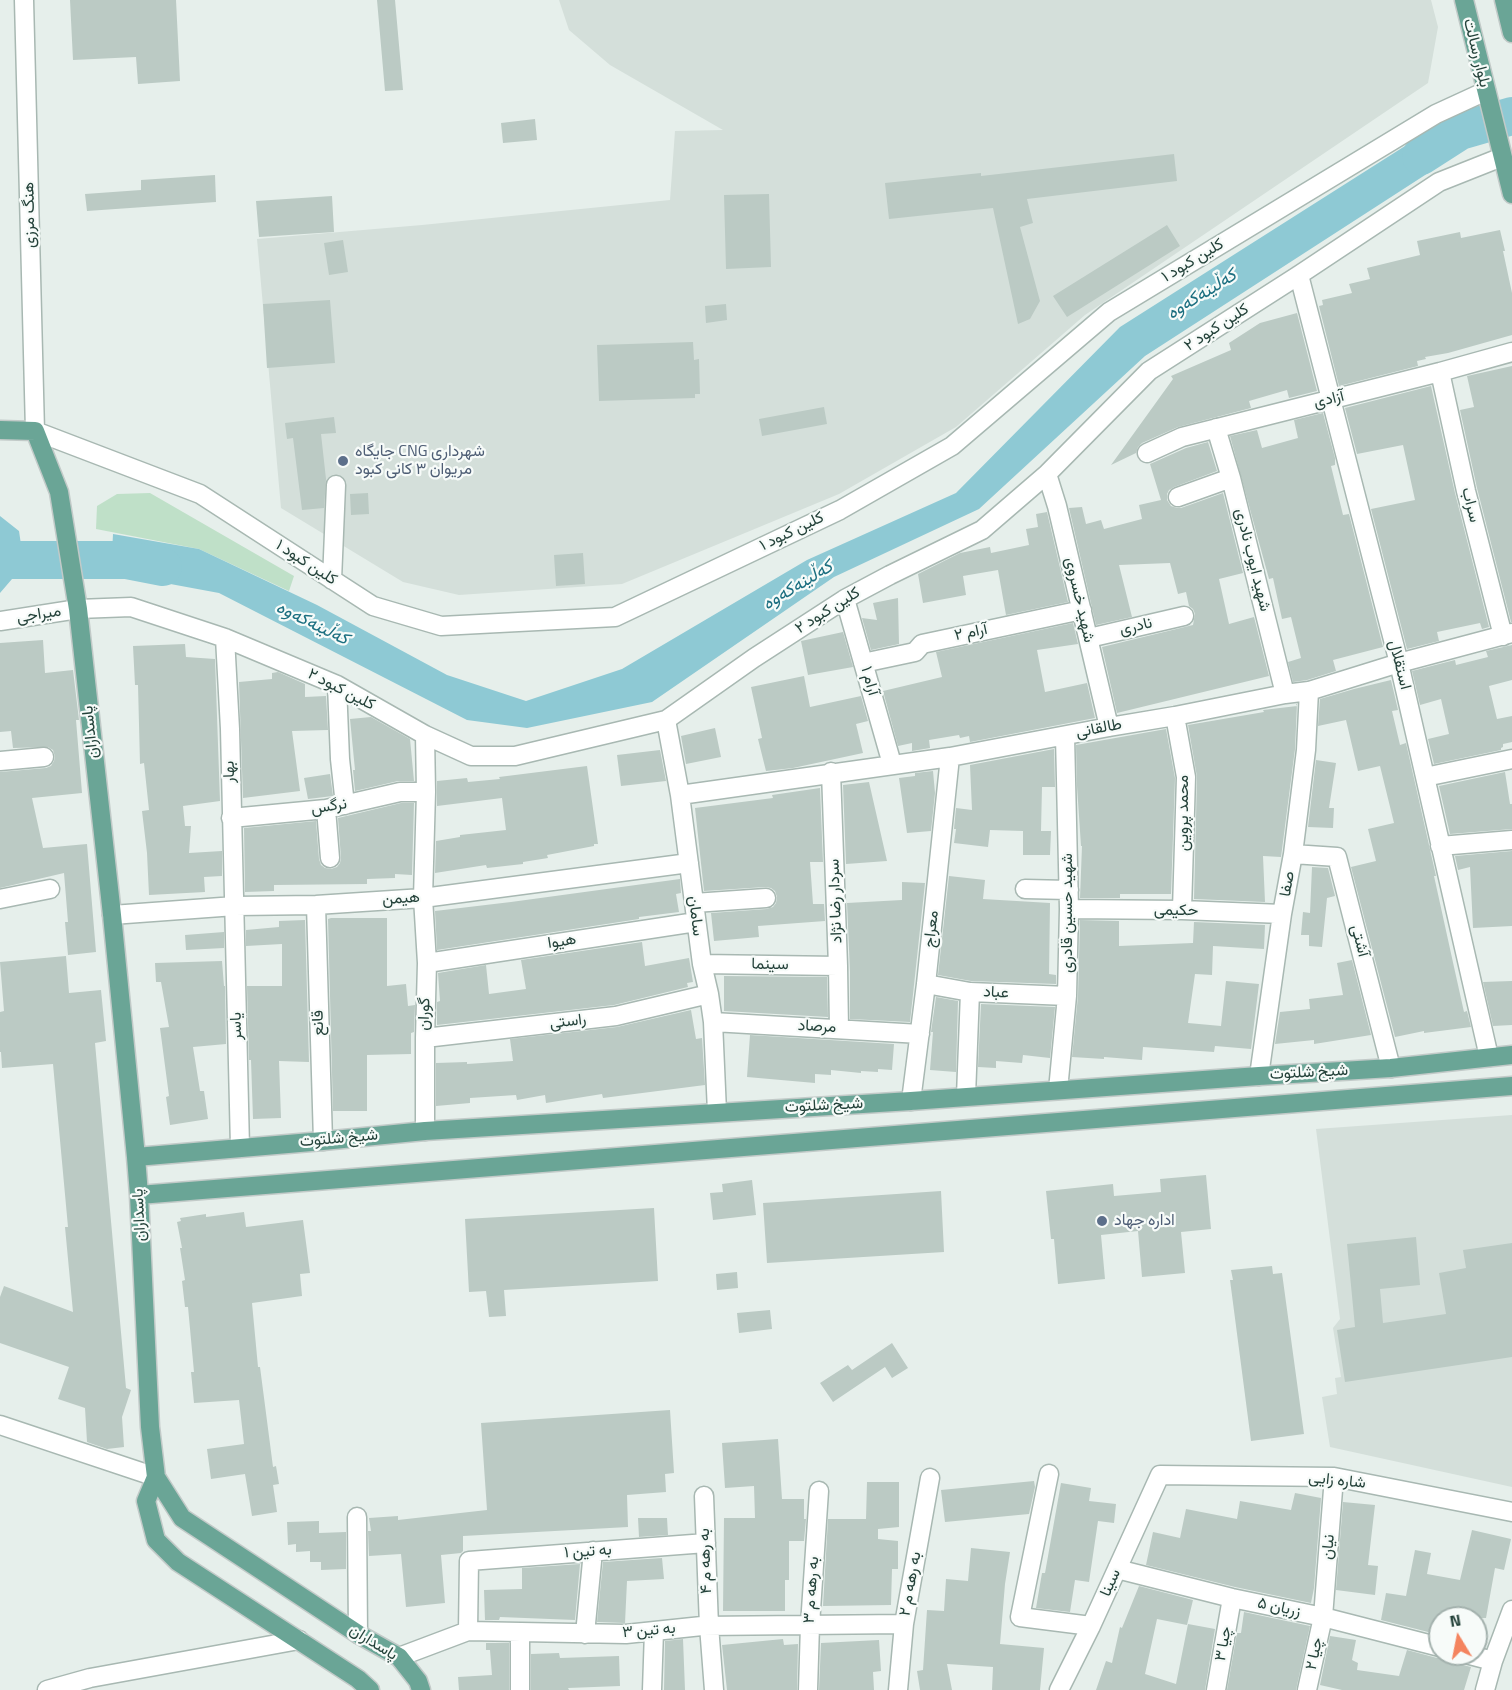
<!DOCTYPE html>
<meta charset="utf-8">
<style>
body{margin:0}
#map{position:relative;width:1512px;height:1690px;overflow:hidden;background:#e6efeb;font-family:"Titillium Web",sans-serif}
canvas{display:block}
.north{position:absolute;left:1428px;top:1606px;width:60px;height:60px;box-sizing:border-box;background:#f7fbf9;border:2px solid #a3b1ad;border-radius:50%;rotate:350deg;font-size:16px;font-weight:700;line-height:24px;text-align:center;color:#24423a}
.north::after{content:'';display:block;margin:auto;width:21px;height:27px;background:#f4845f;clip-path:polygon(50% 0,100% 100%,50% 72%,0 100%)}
</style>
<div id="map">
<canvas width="1512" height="1690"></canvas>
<div class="north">N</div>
</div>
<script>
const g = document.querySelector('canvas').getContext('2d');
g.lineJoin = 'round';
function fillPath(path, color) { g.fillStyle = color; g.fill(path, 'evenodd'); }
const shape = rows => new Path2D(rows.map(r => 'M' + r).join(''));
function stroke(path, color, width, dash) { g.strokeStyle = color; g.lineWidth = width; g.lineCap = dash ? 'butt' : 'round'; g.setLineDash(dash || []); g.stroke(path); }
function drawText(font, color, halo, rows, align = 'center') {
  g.font = font + ' "Titillium Web",Vazirmatn,sans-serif'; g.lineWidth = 4.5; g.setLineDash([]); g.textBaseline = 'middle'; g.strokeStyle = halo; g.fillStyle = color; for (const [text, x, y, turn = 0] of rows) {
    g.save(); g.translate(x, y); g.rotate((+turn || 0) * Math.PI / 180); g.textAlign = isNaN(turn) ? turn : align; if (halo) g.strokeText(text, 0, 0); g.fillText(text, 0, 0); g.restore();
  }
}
const built = shape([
 [559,0,1431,0,1438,27,1428,83,1085,315,956,427,839,494,622,584,459,595,403,582,281,508,257,239,422,225,670,200,675,131,723,130,610,65,569,30],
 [1512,1115,1512,1487,1330,1447,1322,1397,1337,1394,1335,1378,1341,1377,1333,1328,1340,1319,1316,1129]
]);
const green = shape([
 [150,493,294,576,289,591,199,549,96,529,97,506,117,494]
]);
const water = shape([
 [1461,117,1470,146,1145,356,979,509,834,577,652,702,527,728,467,720,219,593,111,573,113,534,199,549,317,605,447,675,526,701,622,669,807,560,956,493,1120,327,1446,120],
 [0,516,19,531,24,565,0,593]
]);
const river = shape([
 [1421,156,1460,131,1512,116],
 [0,560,127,560,163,567]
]);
const building = shape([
 [70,0,176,0,180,81,138,84,136,57,73,60],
 [377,0,395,0,403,90,385,91],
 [535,119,537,140,503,143,501,123],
 [1174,154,1177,181,1027,199,1033,223,1020,227,1040,301,1030,319,1018,324,993,208,889,219,885,183,981,173,981,176],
 [215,175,216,202,87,211,85,194,141,190,141,180],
 [769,194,771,267,726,269,724,195],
 [332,196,334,232,259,237,256,201],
 [1167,225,1180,246,1067,317,1053,296],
 [1500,230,1505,251,1503,251,1512,293,1512,335,1448,353,1425,357,1426,359,1417,361,1418,366,1339,386,1319,306,1323,305,1322,300,1352,293,1349,284,1370,279,1367,268,1420,255,1417,241,1460,232,1461,238],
 [343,240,348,272,329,275,324,243],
 [330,300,335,363,267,368,263,304],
 [726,304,727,320,706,323,705,306],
 [1297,313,1317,391,1289,398,1287,390,1249,401,1251,408,1178,427,1142,443,1138,447,1136,453,1111,465,1173,379,1171,376,1231,350,1229,343,1260,323],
 [693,342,694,360,699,359,700,394,695,394,695,398,599,401,597,345],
 [1512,366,1512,622,1511,622,1477,488,1460,410,1474,407,1467,376],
 [1431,386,1455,493,1489,627,1482,629,1480,623,1437,632,1439,641,1407,649,1371,509,1415,500,1403,445,1357,454,1345,408],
 [824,407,827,424,762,436,759,419],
 [1323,413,1335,458,1335,465,1331,466,1343,515,1349,514,1383,647,1333,660,1336,671,1307,680,1293,682,1288,662,1301,658,1291,617,1282,619,1273,578,1269,579,1230,436,1257,430,1262,448,1298,438,1294,420],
 [334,417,336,433,321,434,326,479,324,508,302,510,293,438,287,439,285,423],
 [1208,442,1217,471,1174,487,1169,490,1167,494,1167,500,1171,506,1177,508,1181,508,1223,493,1243,573,1219,579,1229,624,1254,617,1269,676,1117,713,1102,647,1193,625,1195,614,1193,609,1189,606,1186,592,1178,594,1170,563,1119,565,1132,617,1096,625,1069,508,1082,507,1086,524,1101,520,1104,529,1142,519,1139,505,1161,500,1150,464,1186,448],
 [368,493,369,514,351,515,350,494],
 [1047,512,1068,602,1006,615,998,570,963,576,966,595,923,603,918,574,960,553,990,547,991,553,1029,545,1026,529,1038,527,1036,514],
 [583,553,585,584,556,586,554,555],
 [898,598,899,644,871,650,862,618,877,620,873,603],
 [1073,623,1078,644,1037,650,1045,692,1087,683,1095,718,970,742,969,736,960,738,959,735,929,740,930,748,912,751,912,743,898,746,883,691,942,677,936,652],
 [843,632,853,667,808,675,801,641],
 [43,640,45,673,73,670,79,720,76,720,82,793,32,798,43,848,87,844,96,952,68,955,65,922,68,922,64,873,0,888,0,772,46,768,51,766,54,761,55,757,53,750,48,747,13,748,11,731,0,732,0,643],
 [185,644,186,657,215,659,220,801,183,806,185,826,191,826,189,853,222,851,222,876,204,877,205,892,149,895,147,853,142,811,149,810,144,763,140,764,138,685,135,685,133,646],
 [1512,645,1512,680,1489,686,1497,719,1512,716,1512,742,1503,744,1503,747,1501,748,1501,750,1434,764,1428,739,1449,734,1441,699,1420,705,1412,671,1455,660,1456,665,1488,657,1486,651],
 [278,672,305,684,305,697,326,696,328,730,292,731,300,791,243,798,239,682,272,679,272,673],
 [804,676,810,707,861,696,868,721,856,724,863,753,793,768,766,771,758,739,762,738,751,687],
 [1391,680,1398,710,1392,711,1400,745,1406,743,1436,876,1434,876,1454,967,1464,1012,1467,1011,1471,1027,1424,1033,1424,1031,1395,1037,1351,867,1376,861,1368,829,1394,823,1380,766,1358,771,1346,720,1318,726,1320,699,1354,689],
 [1296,704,1297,704,1295,749,1281,857,1263,856,1265,902,1194,899,1197,777,1188,725,1264,712,1263,710,1297,706],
 [371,717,410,739,414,781,398,781,355,791,353,770,355,770,350,719],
 [715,728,721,757,686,764,681,736],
 [1166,729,1175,778,1171,894,1120,894,1120,898,1080,898,1082,846,1081,846,1077,786,1076,745],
 [1054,749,1055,787,1042,787,1041,831,1051,831,1050,855,1023,855,1023,831,990,830,988,847,954,843,956,829,954,829,956,808,972,810,970,765],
 [660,750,666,781,621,786,617,755],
 [1316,760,1336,763,1329,808,1334,808,1333,828,1308,827],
 [587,766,598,844,594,844,594,846,547,855,548,858,523,862,523,864,487,868,486,865,435,873,436,841,460,837,460,835,506,830,502,798,437,806,437,781,467,778,468,782,500,779,499,777],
 [933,771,935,793,931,831,907,833,899,778,915,776,915,773],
 [1505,772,1510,804,1512,804,1512,829,1450,834,1439,786],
 [330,774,333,796,308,799,304,778],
 [869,782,887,861,846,864,843,785],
 [820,788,823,862,810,862,813,904,824,904,825,921,758,926,759,937,714,941,711,913,767,909,773,907,776,903,777,897,775,891,771,888,765,887,704,891,695,808,773,798,772,795],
 [401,803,414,803,412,875,395,874,395,878,367,879,367,884,274,885,274,891,245,892,244,828,316,821,319,859,321,865,325,868,331,869,337,867,340,863,341,858,338,818],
 [1512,851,1512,926,1473,928,1470,867,1458,870,1455,856],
 [1312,867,1328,868,1335,896,1327,898,1322,947,1309,946,1309,935,1301,935,1303,912,1310,913],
 [949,876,985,880,983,899,1050,903,1049,974,1056,975,1056,984,971,981,938,975],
 [680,879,681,893,676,894,679,912,639,917,639,919,437,950,435,911,511,902],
 [902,882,925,883,910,1022,850,1019,850,972,847,903,902,900],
 [331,918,387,918,387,986,406,984,408,1006,415,1005,414,1032,411,1033,411,1054,367,1055,367,1111,333,1111,328,919],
 [305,920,309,1062,279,1061,281,1118,253,1119,251,1060,249,1060,247,986,282,986,282,944,246,946,246,930,279,927,279,921],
 [1080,920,1119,921,1119,946,1193,943,1194,922,1265,925,1264,949,1213,946,1212,975,1195,974,1188,1023,1221,1026,1226,981,1259,984,1251,1049,1215,1046,1214,1052,1143,1047,1142,1060,1104,1057,1104,1059,1072,1057,1078,996],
 [224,932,224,948,186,950,185,935],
 [642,942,645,966,689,958,693,982,687,983,688,987,614,1005,437,1025,437,1002,440,1001,438,973,486,965,489,994,526,989,521,960],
 [66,956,69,993,101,990,106,1041,95,1043,126,1388,131,1390,122,1417,124,1447,107,1449,87,1442,85,1408,58,1399,69,1367,0,1343,0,1297,4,1286,73,1312,65,1227,68,1227,53,1064,2,1068,1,1052,0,1052,0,1012,4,1011,0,962],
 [1352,960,1371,1035,1314,1044,1314,1040,1275,1044,1280,1012,1310,1009,1309,999,1343,995,1337,963],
 [222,961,224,986,225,986,226,1044,193,1047,200,1091,204,1091,208,1119,170,1125,166,1097,169,1096,160,1028,169,1027,161,982,156,982,155,963],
 [724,976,827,977,828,1017,724,1011],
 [1512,981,1512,1025,1493,1026,1483,982],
 [936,997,958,1001,956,1072,930,1070,933,1032,931,1032],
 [981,1004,1055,1007,1050,1058,1023,1055,1022,1063,996,1061,996,1068,978,1067],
 [691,1010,696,1039,702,1038,705,1085,603,1098,602,1094,546,1103,545,1095,517,1100,516,1095,470,1098,470,1103,436,1106,436,1063,467,1062,467,1064,513,1061,510,1039,617,1027],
 [750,1035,894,1044,892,1070,878,1069,878,1072,861,1071,861,1073,831,1070,831,1075,815,1074,815,1083,747,1077],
 [1206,1175,1211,1229,1181,1232,1185,1273,1142,1277,1138,1231,1101,1235,1105,1279,1058,1284,1054,1239,1051,1239,1046,1191,1113,1184,1114,1196,1161,1192,1160,1179],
 [752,1180,756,1215,713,1220,710,1193,723,1192,722,1184],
 [941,1191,944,1252,767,1263,763,1203],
 [654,1208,658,1281,504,1290,506,1316,489,1317,486,1291,469,1292,465,1219],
 [244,1212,246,1227,303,1220,310,1273,300,1274,302,1296,252,1303,258,1367,260,1367,273,1467,276,1466,279,1484,273,1485,277,1512,252,1516,245,1474,211,1479,207,1449,244,1444,239,1400,194,1403,191,1372,194,1372,188,1307,185,1307,182,1281,185,1280,180,1248,182,1248,177,1222,181,1221,180,1218,206,1214,206,1217],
 [1416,1237,1420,1285,1380,1289,1383,1323,1446,1314,1439,1273,1466,1268,1463,1250,1512,1243,1512,1357,1345,1382,1337,1330,1355,1327,1347,1244],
 [1272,1266,1273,1274,1282,1273,1304,1434,1251,1441,1230,1280,1233,1280,1231,1270],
 [737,1272,738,1288,717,1290,716,1274],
 [770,1310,772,1329,739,1333,737,1313],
 [892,1343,908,1368,892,1378,885,1367,833,1402,820,1383,848,1365,852,1370],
 [670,1410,674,1473,665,1474,666,1492,627,1495,628,1527,463,1536,463,1551,461,1553,441,1555,445,1603,406,1607,401,1554,369,1556,368,1531,371,1531,369,1518,398,1516,398,1520,487,1510,481,1423],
 [778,1439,782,1499,804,1499,804,1519,806,1519,804,1541,789,1541,789,1580,785,1580,785,1611,723,1611,724,1518,755,1518,754,1486,725,1488,722,1443],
 [1034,1481,1035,1487,1029,1514,945,1522,941,1490],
 [867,1482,899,1482,899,1527,878,1529,878,1539,898,1541,898,1569,892,1569,891,1605,823,1606,828,1519,866,1519],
 [1061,1483,1091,1488,1089,1501,1116,1504,1114,1523,1098,1521,1089,1582,1075,1580,1070,1612,1036,1608,1042,1573,1045,1573],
 [1295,1493,1321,1498,1314,1588,1311,1603,1235,1587,1146,1565,1153,1532,1180,1538,1186,1509,1237,1519,1240,1501,1291,1510],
 [1343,1502,1375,1505,1368,1565,1378,1566,1375,1595,1336,1590],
 [638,1518,667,1518,668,1535,639,1537],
 [319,1521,319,1533,346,1532,346,1569,321,1570,321,1562,310,1562,310,1551,296,1552,296,1544,288,1545,287,1522],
 [1472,1530,1511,1539,1504,1570,1495,1568,1486,1618,1440,1618,1440,1635,1381,1620,1386,1593,1406,1596,1415,1550,1431,1553,1427,1574,1460,1580],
 [971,1548,1010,1552,1005,1584,1000,1644,1044,1648,1040,1690,992,1690,993,1667,947,1664,952,1690,920,1690,917,1671,923,1670,927,1610,944,1611,946,1579,968,1581],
 [662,1558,664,1579,627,1581,625,1623,597,1622,603,1562],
 [580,1564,575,1620,500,1617,499,1620,485,1620,484,1590,522,1589,522,1568],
 [1139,1586,1193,1600,1187,1625,1157,1619,1145,1674,1176,1684,1188,1624,1215,1629,1205,1690,1096,1690,1106,1661,1112,1663,1120,1627,1122,1628],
 [1244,1612,1310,1626,1296,1690,1227,1690,1237,1633,1241,1633],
 [1330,1636,1356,1640,1352,1660,1358,1663,1357,1670,1399,1676,1407,1650,1437,1658,1445,1657,1458,1661,1463,1665,1471,1667,1464,1690,1342,1690,1320,1685],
 [683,1639,685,1690,664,1690,665,1641],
 [783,1639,784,1645,798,1644,797,1690,727,1690,722,1645],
 [879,1640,881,1671,873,1672,874,1690,819,1690,821,1643],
 [486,1643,509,1643,509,1690,459,1690,458,1677,492,1675,490,1650,486,1650],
 [559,1653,560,1658,619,1656,620,1686,568,1688,569,1690,531,1690,531,1654]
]);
const minor = shape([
 [24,0,35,431,200,494,373,606,441,626,615,617,840,510,952,446,1109,312,1436,114,1486,91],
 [1299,275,1399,663,1489,1057],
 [1440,372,1466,491,1503,636],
 [1216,428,1231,478,1285,694],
 [1147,453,1182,437,1440,372,1512,352],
 [1047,474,1057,506,1109,727],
 [1178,497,1231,478],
 [332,580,336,485],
 [845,599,892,764],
 [0,621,78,609,131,607,225,638,337,685,425,735,471,756,515,756,666,720,754,658,845,599,890,575,982,530,1047,474,1149,371,1299,275,1439,182,1502,157],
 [225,638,230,729,240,1147],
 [1089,638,1184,616],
 [863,663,915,652,922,644,1082,610],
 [337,685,340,759,345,805],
 [1175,716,1186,777,1182,910],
 [666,720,680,795,702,964,709,994,713,1022,717,1112],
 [425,735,426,792,423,898,427,963,425,1038,425,1131],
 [0,761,44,757],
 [831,772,838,966,839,1029],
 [1425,777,1512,759],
 [680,795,950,757,1109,727,1175,716,1285,694,1309,691,1399,663,1512,633],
 [326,809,330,858],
 [231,818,326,809,400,792,426,792],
 [1440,846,1512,840],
 [1293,854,1337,857,1391,1068],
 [1025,889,1069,890],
 [0,899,50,889],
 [694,903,766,898],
 [316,905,323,1141],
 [1069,909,1182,910,1282,914],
 [112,915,235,906,316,905,423,898,689,863],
 [427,963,696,922],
 [702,964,838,966],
 [926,984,970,992,1067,996],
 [713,1022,920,1034],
 [425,1038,616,1016,709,994],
 [1259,1076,1282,914,1293,854,1306,750,1309,691],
 [1058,1090,1067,996,1069,909,1065,736],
 [966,1096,970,992],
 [911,1101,926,984,950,757],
 [0,1425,156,1477],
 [1049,1474,1020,1617,1091,1626],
 [704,1496,709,1626,714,1690],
 [357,1517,358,1634],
 [1117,1569,1232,1598,1323,1617,1440,1647],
 [468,1631,469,1561,706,1543],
 [585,1634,593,1551],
 [1466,1654,1493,1661],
 [399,1657,468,1631,626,1634,702,1626,904,1624],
 [47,1690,90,1678,299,1640],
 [520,1690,520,1632],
 [652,1690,654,1631],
 [808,1690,810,1625,819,1491],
 [898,1690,904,1624,930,1478],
 [1059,1690,1091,1626,1160,1475,1334,1477,1512,1512],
 [1216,1690,1232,1598],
 [1307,1690,1323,1617,1334,1477],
 [1485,1690,1493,1661,1512,1610]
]);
const major = shape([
 [1464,0,1512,194],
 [1504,0,1512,33],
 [0,430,35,431,59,492,78,609,112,915,136,1157,139,1195,150,1427,156,1477,182,1518,358,1634,399,1657,418,1681,421,1690],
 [136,1157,323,1141,425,1131,911,1101,1259,1076,1391,1068,1512,1055],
 [139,1195,1512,1086],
 [156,1477,146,1501,156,1540,178,1562,358,1679,370,1690]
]);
const markers = [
 [343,461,6,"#5c6f8a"],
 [1102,1221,6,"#5c6f8a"]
];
const streetNames = [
 ["بلوار رسالت",1476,53,76],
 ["هنگ مرزی",30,215,-91],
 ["کلین کبود ۱",1193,261,-31],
 ["کلین کبود ۲",1217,328,-33],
 ["آزادی",1329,400,-14],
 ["سراب",1470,505,76],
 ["کلین کبود ۱",792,532,-26],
 ["شهید ایوب نادری",1252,560,76],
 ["کلین کبود ۱",306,563,33],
 ["شهید خسروی",1079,600,77],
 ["کلین کبود ۲",828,611,-32],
 ["میراجی",39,615,-9],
 ["نادری",1136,627,-13],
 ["آرام ۲",971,633,-12],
 ["استقلال",1399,665,76],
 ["آرام ۱",869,681,74],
 ["کلین کبود ۲",341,690,27],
 ["طالقانی",1099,729,-11],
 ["پاسداران",91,732,-96],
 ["بهار",230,772,-91],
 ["نرگس",329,807,-9],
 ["محمد پروین",1184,813,-90],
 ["صفا",1288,884,-80],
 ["هیمن",401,899,-4],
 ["سردار رضا نژاد",836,901,-92],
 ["حکیمی",1176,911,1],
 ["شهید حسین قادری",1068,913,-90],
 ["سامان",695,916,83],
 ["معراج",932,929,-84],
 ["آشتی",1359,941,76],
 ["هیوا",562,942,-9],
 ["سینما",770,965,1],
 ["عباد",996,993,3],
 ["گوران",425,1014,-88],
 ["راستی",568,1022,-7],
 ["قانع",319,1023,-92],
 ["یاسر",237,1026,-91],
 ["مرصاد",817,1027,3],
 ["شیخ شلتوت",1309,1073,-3],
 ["شیخ شلتوت",824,1106,-3],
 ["شیخ شلتوت",339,1139,-5],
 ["پاسداران",140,1215,-93],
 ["شاره زایی",1337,1481,6],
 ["نیان",1329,1547,-85],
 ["به تین ۱",588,1552,-4],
 ["به رهه م ۴",706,1561,-92],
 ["سینا",1111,1583,-66],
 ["به رهه م ۲",911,1584,-80],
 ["به رهه م ۳",812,1590,-86],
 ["زریان ۵",1279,1608,12],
 ["به تین ۳",649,1631,-5],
 ["پاسداران",373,1643,32],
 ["چیا ۳",1224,1644,-80],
 ["چیا ۲",1315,1654,-78]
];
const serviceNames = [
 ["جایگاه CNG شهرداری",355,452],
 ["مریوان ۳ کانی کبود",355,470],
 ["اداره جهاد",1114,1221]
];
const waterNames = [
 ["کەڵینەکەوە",1202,295,-32],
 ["کەڵینەکەوە",798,586,-31],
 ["کەڵینەکەوە",312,624,26]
];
fillPath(built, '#d4dfda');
fillPath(green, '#bfe0c8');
fillPath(water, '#8ec9d4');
stroke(river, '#8ec9d4', 38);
fillPath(building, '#bbcac4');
stroke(minor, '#a8b8b2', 21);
stroke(major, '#c2cac8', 21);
stroke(minor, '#fff', 18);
stroke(major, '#6aa596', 18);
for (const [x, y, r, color] of markers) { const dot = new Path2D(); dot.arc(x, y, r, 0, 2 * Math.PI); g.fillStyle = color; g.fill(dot); stroke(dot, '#f7fbf9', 2); }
drawText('16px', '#24423a', '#f7fbf9', streetNames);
drawText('16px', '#4e5e75', '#f7fbf9', serviceNames, 'left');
drawText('italic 18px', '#1c6f80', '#f7fbf9', waterNames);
</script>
